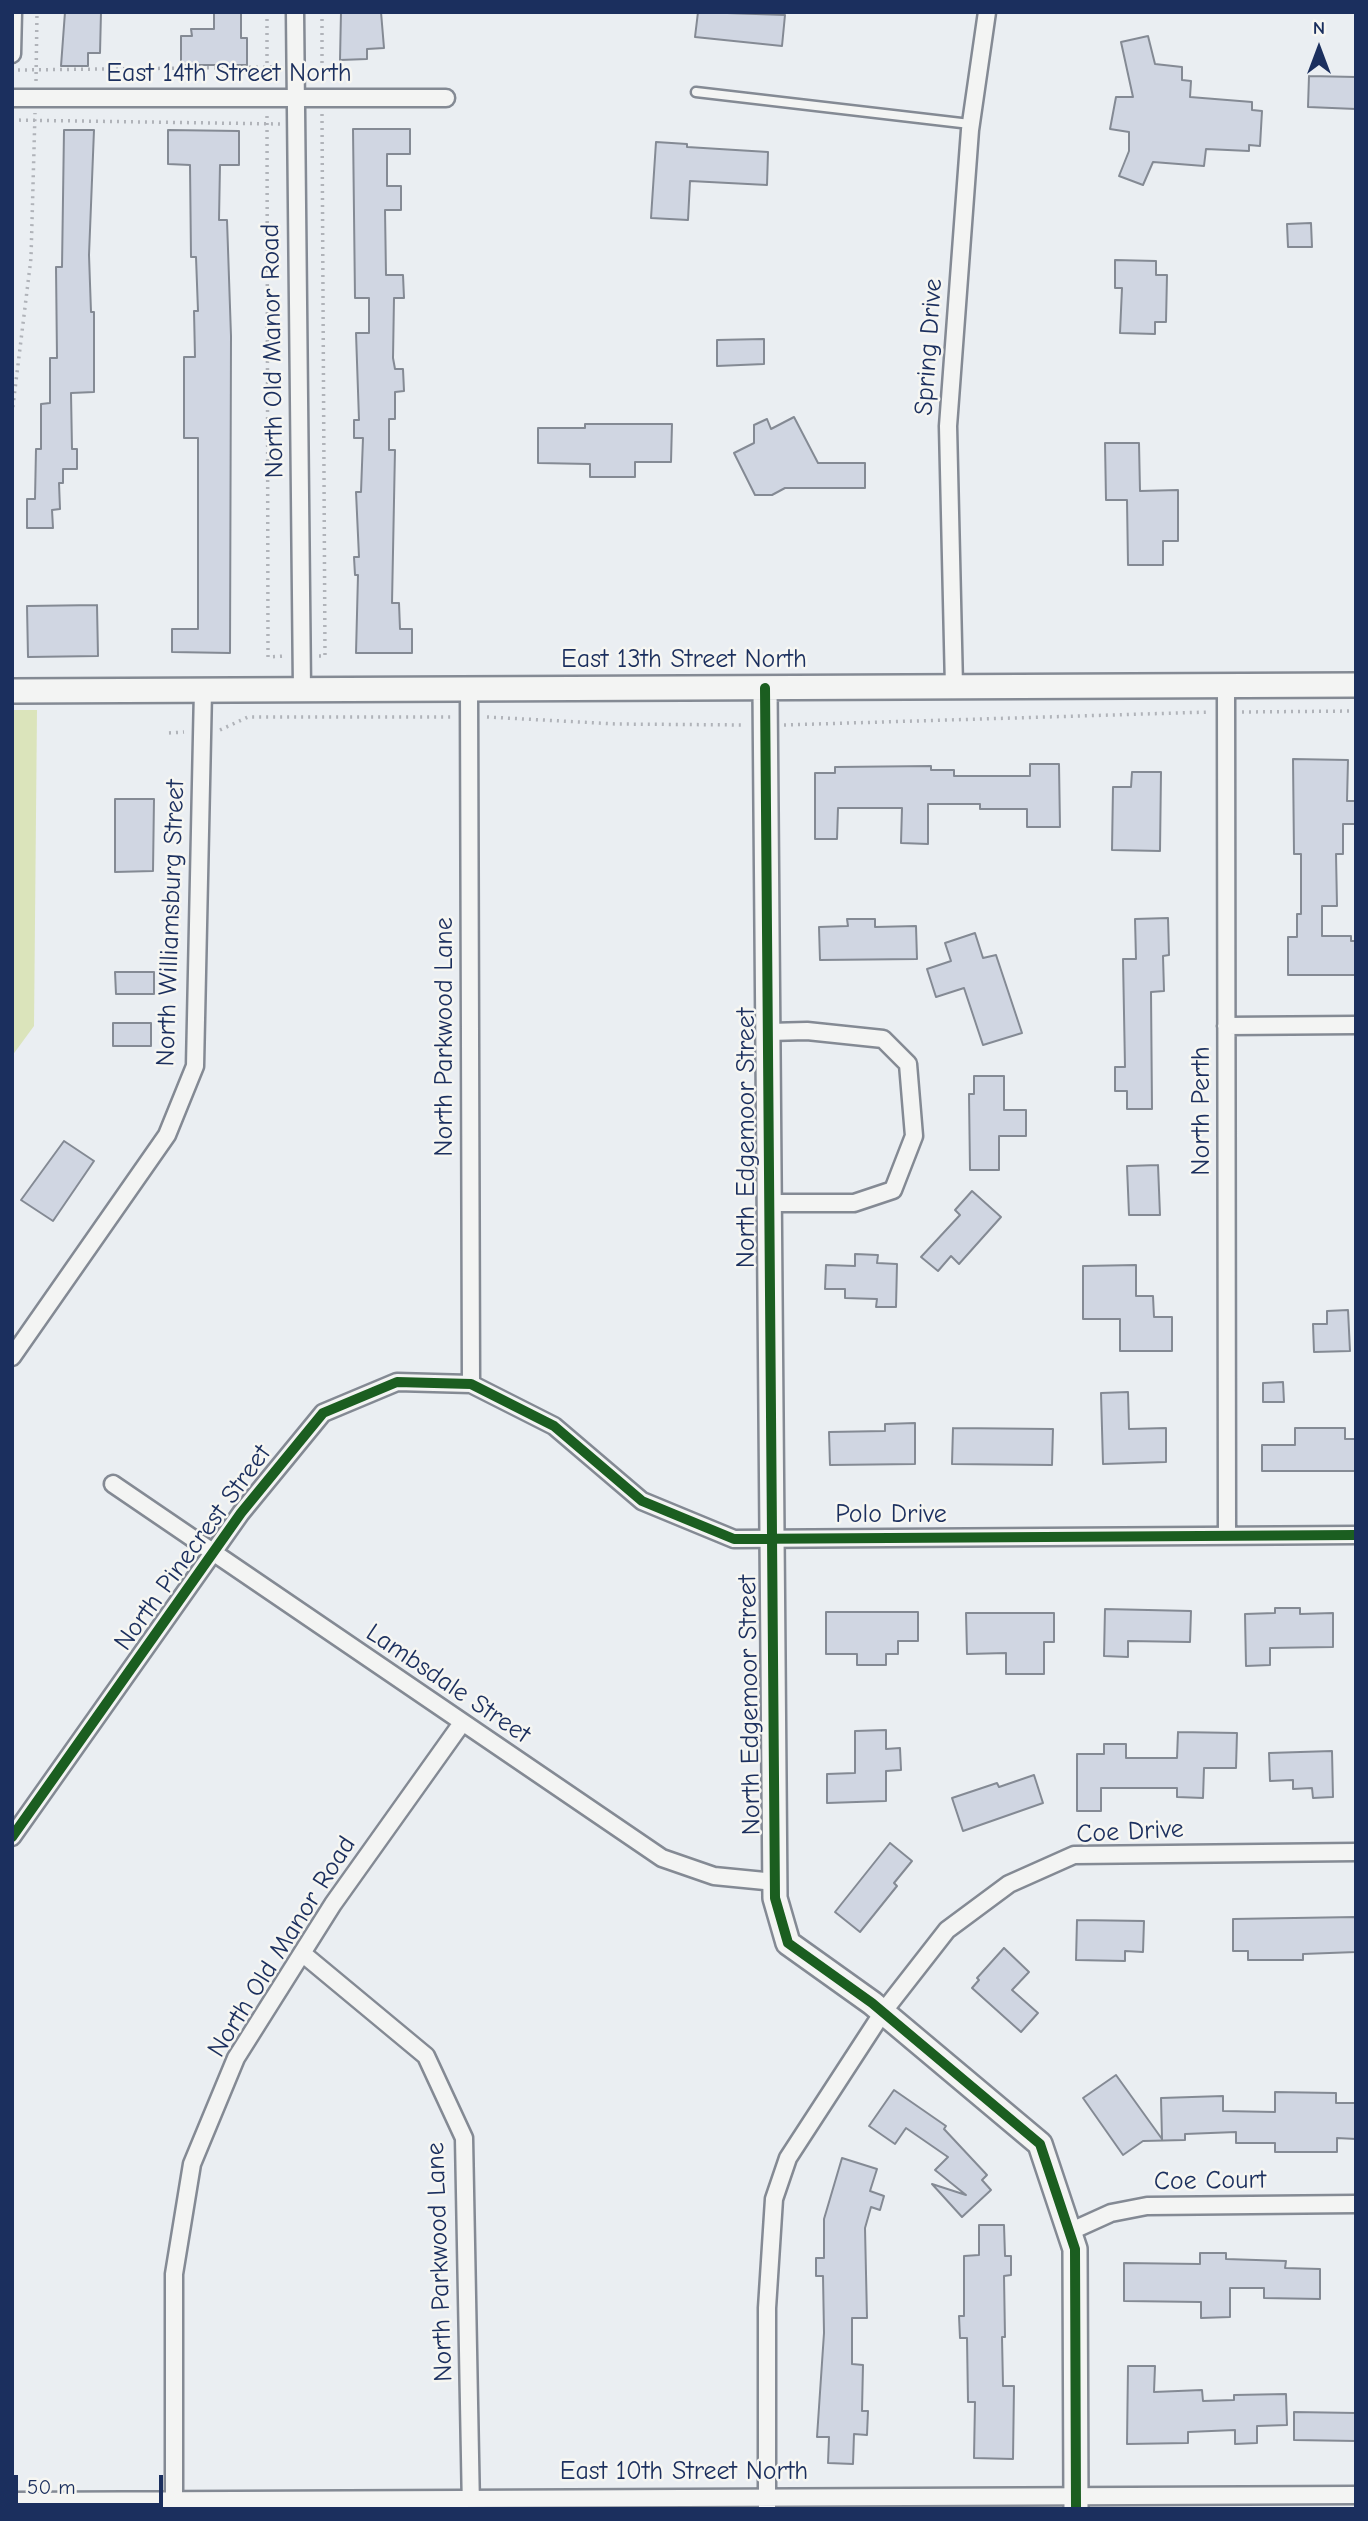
<!DOCTYPE html>
<style>
body{margin:0}
#map{position:relative;width:1368px;height:2521px;overflow:hidden;background:#eaeef2;font-family:"Comic Neue",sans-serif}
canvas{display:block}
.frame{position:absolute;inset:0;border:14px solid #1b2f5e;pointer-events:none}
.north{position:absolute;left:1284px;top:14px;width:70px;height:70px;-webkit-text-stroke:5px #f6f6f2;paint-order:stroke;rotate:0deg;font-size:19px;font-weight:700;line-height:28px;text-align:center;color:#1b2f5e}
.north::after{content:'';display:block;margin:auto;width:24px;height:32px;background:#1b2f5e;clip-path:polygon(50% 0,100% 100%,50% 72%,0 100%)}
.scale{position:absolute;left:14px;top:2475px;width:149px;height:32px;box-sizing:border-box;border:4px solid #1b2f5e;border-top:0;padding-left:9px;font-size:21px;line-height:24px;white-space:nowrap;color:#1b2f5e;-webkit-text-stroke:5px #f6f6f2;paint-order:stroke}
</style>
<div id="map">
<canvas width="1368" height="2521"></canvas>
<div class="frame"></div>
<div class="north">N</div>
<div class="scale">50 m</div>
</div>
<script>
const g = document.querySelector('canvas').getContext('2d');
g.lineJoin = 'round';
function fillPath(path, color) { g.fillStyle = color; g.fill(path, 'evenodd'); }
const shape = rows => new Path2D(rows.map(r => 'M' + r).join(''));
function stroke(path, color, width, dash) { g.strokeStyle = color; g.lineWidth = width; g.lineCap = dash ? 'butt' : 'round'; g.setLineDash(dash || []); g.stroke(path); }
function drawText(font, color, halo, rows, align = 'center') {
  g.font = font + ' "Comic Neue",sans-serif'; g.lineWidth = 5; g.setLineDash([]); g.textBaseline = 'middle'; g.strokeStyle = halo; g.fillStyle = color; for (const [text, x, y, turn = 0] of rows) {
    g.save(); g.translate(x, y); g.rotate((+turn || 0) * Math.PI / 180); g.textAlign = isNaN(turn) ? turn : align; if (halo) g.strokeText(text, 0, 0); g.fillText(text, 0, 0); g.restore();
  }
}
const green = shape([
 [12,710,37,710,34,1026,12,1056]
]);
const building = shape([
 [65,12,101,12,100,53,88,53,88,66,61,66,65,12],
 [214,12,241,12,241,38,247,38,247,65,181,65,181,36,192,36,191,29,214,29,214,12],
 [341,12,381,12,384,48,367,49,367,59,340,60,341,12],
 [698,12,785,15,782,46,695,37,698,12],
 [1148,36,1155,64,1182,67,1182,80,1191,81,1190,97,1252,102,1252,110,1262,111,1260,146,1249,145,1249,151,1206,149,1204,166,1153,162,1143,185,1119,176,1129,151,1129,132,1110,129,1116,97,1133,97,1121,42,1148,36],
 [1309,76,1356,77,1356,109,1308,107,1309,76],
 [353,129,410,129,410,154,387,154,387,186,401,186,401,210,385,210,386,275,403,275,404,298,394,298,393,358,395,369,403,369,404,391,395,392,395,419,389,419,389,450,395,450,392,603,399,603,400,629,412,629,412,653,356,653,358,575,355,575,354,557,359,557,356,492,361,492,363,438,354,438,354,420,359,420,356,333,369,333,369,298,355,298,353,129],
 [64,130,94,130,89,255,91,312,94,312,94,392,71,393,72,449,77,449,77,469,63,469,63,483,59,483,60,509,52,510,53,528,27,528,27,499,35,499,36,449,41,449,41,404,50,403,50,358,57,358,56,267,62,267,64,130],
 [168,130,239,131,239,165,220,165,219,220,227,220,231,336,230,653,172,652,172,629,198,629,198,438,184,438,184,357,195,357,194,311,198,311,196,257,191,257,190,165,168,164,168,130],
 [656,142,687,144,687,147,768,152,767,185,690,181,688,220,651,218,656,142],
 [1311,223,1312,247,1288,247,1287,224,1311,223],
 [1115,260,1156,261,1156,275,1167,275,1166,322,1155,322,1155,334,1120,333,1122,288,1115,288,1115,260],
 [764,339,764,364,717,366,717,340,764,339],
 [794,417,818,463,865,463,865,488,785,488,772,495,755,495,734,453,754,443,754,425,767,419,771,429,794,417],
 [585,424,672,424,671,462,635,462,635,477,590,477,590,464,538,463,538,428,585,428,585,424],
 [1105,443,1139,443,1140,491,1178,490,1178,541,1163,541,1163,565,1128,565,1127,500,1106,500,1105,443],
 [97,605,98,656,28,657,27,606,97,605],
 [1293,759,1348,760,1347,801,1356,801,1355,824,1343,824,1343,854,1336,854,1337,906,1322,906,1322,936,1351,936,1351,941,1356,941,1356,975,1288,975,1288,937,1297,937,1297,914,1301,914,1301,854,1294,854,1293,759],
 [1030,764,1059,764,1060,827,1027,827,1027,809,980,809,980,804,928,804,928,844,901,843,902,808,838,808,837,839,815,839,815,773,835,773,835,767,931,766,931,770,954,770,954,776,1030,776,1030,764],
 [1132,772,1161,772,1160,851,1112,850,1113,787,1131,787,1132,772],
 [115,799,154,799,153,871,115,872,115,799],
 [1168,918,1169,955,1163,956,1164,991,1151,992,1152,1109,1127,1109,1127,1091,1115,1091,1115,1067,1125,1067,1123,959,1136,959,1135,919,1168,918],
 [847,919,875,919,875,927,916,926,917,959,820,960,819,927,848,926,847,919],
 [975,933,983,958,996,955,1022,1033,983,1045,964,988,936,997,927,969,951,961,945,943,975,933],
 [115,972,154,972,154,994,116,994,115,972],
 [113,1023,151,1023,151,1046,113,1046,113,1023],
 [974,1076,1004,1076,1004,1110,1026,1110,1026,1136,999,1136,999,1170,970,1170,969,1094,974,1094,974,1076],
 [64,1141,94,1161,53,1221,21,1200,64,1141],
 [1158,1165,1160,1215,1129,1215,1127,1166,1158,1165],
 [972,1191,1001,1217,959,1264,951,1256,938,1271,921,1257,960,1215,955,1210,972,1191],
 [855,1254,878,1255,877,1263,897,1264,896,1307,876,1307,877,1299,845,1298,845,1289,825,1289,826,1265,855,1266,855,1254],
 [1136,1265,1136,1296,1153,1296,1154,1317,1172,1317,1172,1351,1120,1351,1120,1319,1083,1319,1083,1266,1136,1265],
 [1348,1310,1350,1351,1314,1352,1313,1324,1327,1324,1327,1311,1348,1310],
 [1283,1382,1284,1402,1263,1402,1263,1383,1283,1382],
 [1128,1392,1129,1429,1166,1428,1166,1462,1103,1464,1101,1393,1128,1392],
 [915,1423,915,1464,830,1465,829,1432,885,1431,885,1424,915,1423],
 [953,1428,1053,1429,1052,1465,952,1464,953,1428],
 [1295,1428,1345,1428,1345,1439,1356,1439,1356,1471,1262,1471,1262,1445,1295,1445,1295,1428],
 [1275,1608,1300,1608,1300,1614,1333,1613,1333,1647,1270,1648,1270,1665,1246,1666,1245,1614,1275,1613,1275,1608],
 [1105,1609,1191,1611,1190,1642,1128,1641,1128,1657,1104,1656,1105,1609],
 [826,1612,918,1612,918,1641,898,1641,898,1654,886,1654,886,1665,857,1665,857,1654,826,1654,826,1612],
 [966,1613,1054,1613,1054,1642,1044,1642,1044,1674,1006,1674,1006,1653,967,1654,966,1613],
 [886,1730,886,1749,900,1748,901,1770,886,1771,886,1801,827,1803,827,1774,855,1773,855,1731,886,1730],
 [1178,1732,1237,1733,1236,1768,1204,1768,1203,1798,1177,1797,1177,1788,1101,1788,1101,1811,1077,1811,1077,1754,1104,1754,1104,1744,1126,1744,1126,1758,1177,1758,1178,1732],
 [1332,1751,1333,1797,1313,1798,1312,1788,1293,1789,1293,1780,1270,1781,1269,1753,1332,1751],
 [1034,1775,1043,1803,963,1831,952,1798,997,1783,999,1787,1034,1775],
 [890,1843,912,1861,894,1883,897,1886,860,1932,835,1912,890,1843],
 [1356,1917,1356,1952,1303,1954,1303,1960,1248,1960,1248,1951,1233,1951,1233,1919,1356,1917],
 [1077,1920,1144,1921,1143,1952,1125,1951,1125,1961,1076,1960,1077,1920],
 [1004,1948,1029,1972,1012,1990,1038,2013,1021,2032,972,1988,979,1980,977,1978,1004,1948],
 [1116,2075,1162,2139,1161,2098,1223,2096,1223,2111,1275,2112,1275,2092,1336,2093,1336,2103,1356,2103,1356,2139,1337,2138,1337,2152,1275,2152,1275,2143,1236,2143,1236,2132,1185,2134,1185,2140,1143,2141,1123,2155,1083,2098,1116,2075],
 [894,2090,946,2126,944,2129,987,2175,982,2180,991,2190,962,2217,932,2184,966,2195,935,2170,948,2157,906,2128,895,2144,869,2126,894,2090],
 [842,2158,877,2169,870,2191,884,2196,880,2210,871,2207,865,2228,867,2318,852,2318,852,2364,863,2365,862,2411,868,2411,867,2435,854,2434,853,2464,828,2463,829,2437,817,2437,824,2333,823,2276,816,2276,816,2258,824,2258,824,2219,842,2158],
 [979,2225,1004,2225,1005,2256,1011,2256,1011,2275,1004,2276,1005,2337,1002,2337,1003,2386,1014,2386,1013,2459,974,2458,975,2402,968,2402,967,2338,960,2338,959,2316,964,2316,964,2256,979,2255,979,2225],
 [1200,2253,1226,2253,1226,2259,1286,2261,1285,2268,1320,2269,1320,2299,1264,2298,1264,2288,1230,2288,1230,2317,1201,2318,1201,2302,1124,2301,1124,2263,1200,2264,1200,2253],
 [1128,2366,1155,2366,1154,2392,1202,2390,1203,2401,1234,2400,1234,2395,1286,2394,1287,2425,1257,2426,1257,2443,1235,2444,1235,2430,1188,2432,1188,2443,1127,2444,1128,2366],
 [1294,2412,1356,2413,1356,2441,1294,2440,1294,2412]
]);
const path = shape([
 [267,12,267,80],
 [322,12,322,81],
 [18,70,280,67],
 [36,81,37,12],
 [267,116,268,657,286,656],
 [12,120,280,124],
 [12,414,31,258,35,113],
 [319,656,325,656,322,114],
 [1242,712,1356,711],
 [487,717,617,724,745,725],
 [784,725,1210,712],
 [220,730,248,717,451,717],
 [169,733,184,732]
]);
const lane = shape([
 [696,92,970,124]
]);
const street = shape([
 [295,12,302,689],
 [12,54,13,12],
 [12,98,446,98],
 [1226,686,1227,1536],
 [954,687,948,426,970,130,987,12],
 [469,689,471,1384],
 [1226,1026,1356,1025],
 [769,1032,807,1031,883,1039,908,1064,914,1136,893,1190,854,1203,770,1203],
 [12,1357,167,1135,195,1066,203,690],
 [113,1484,662,1858,714,1876,775,1882],
 [12,1837,241,1513,323,1413,397,1382,471,1384,554,1426,642,1501,734,1539,1356,1535],
 [302,1953,426,2056,464,2138,471,2509],
 [1069,2232,1111,2213,1147,2206,1356,2204],
 [12,2501,1356,2495],
 [174,2509,174,2274,192,2164,236,2058,333,1904,462,1723],
 [767,2509,767,2308,774,2199,788,2158,883,2012,947,1930,1009,1884,1074,1855,1356,1852]
]);
const secondary = shape([
 [765,688,775,1898,788,1943,872,2003,1040,2144,1075,2249,1076,2509],
 [12,691,1356,685]
]);
const cycleway = shape([
 [765,688,775,1898,788,1943,872,2003,1040,2144,1075,2249,1076,2509],
 [12,1837,241,1513,323,1413,397,1382,471,1384,554,1426,642,1501,734,1539,1356,1535]
]);
const streetNames = [
 ["East 14th Street North",229,74],
 ["Spring Drive",929,347,-86],
 ["North Old Manor Road",273,351,-91],
 ["East 13th Street North",684,660],
 ["North Williamsburg Street",171,923,-88],
 ["North Parkwood Lane",445,1037,-90],
 ["North Perth",1202,1111,-90],
 ["North Edgemoor Street",747,1138,-90],
 ["Polo Drive",891,1515],
 ["North Pinecrest Street",193,1548,-54],
 ["Lambsdale Street",448,1684,34],
 ["North Edgemoor Street",750,1705,-91],
 ["Coe Drive",1130,1832,-3],
 ["North Old Manor Road",282,1947,-58],
 ["Coe Court",1210,2181,-1],
 ["North Parkwood Lane",440,2262,-92],
 ["East 10th Street North",684,2472]
];
fillPath(green, '#dbe4bb');
fillPath(building, '#d0d6e2');
stroke(building, '#848a94', 2);
stroke(lane, '#848a94', 13);
stroke(street, '#848a94', 21);
stroke(secondary, '#848a94', 28);
stroke(path, '#b0b3b9', 3.5, [2, 5]);
stroke(lane, '#f3f4f3', 8);
stroke(street, '#f3f4f3', 16);
stroke(secondary, '#f3f4f3', 23);
stroke(cycleway, '#1b5e20', 10);
drawText('26px', '#1b2f5e', '#f6f6f2', streetNames);
</script>
